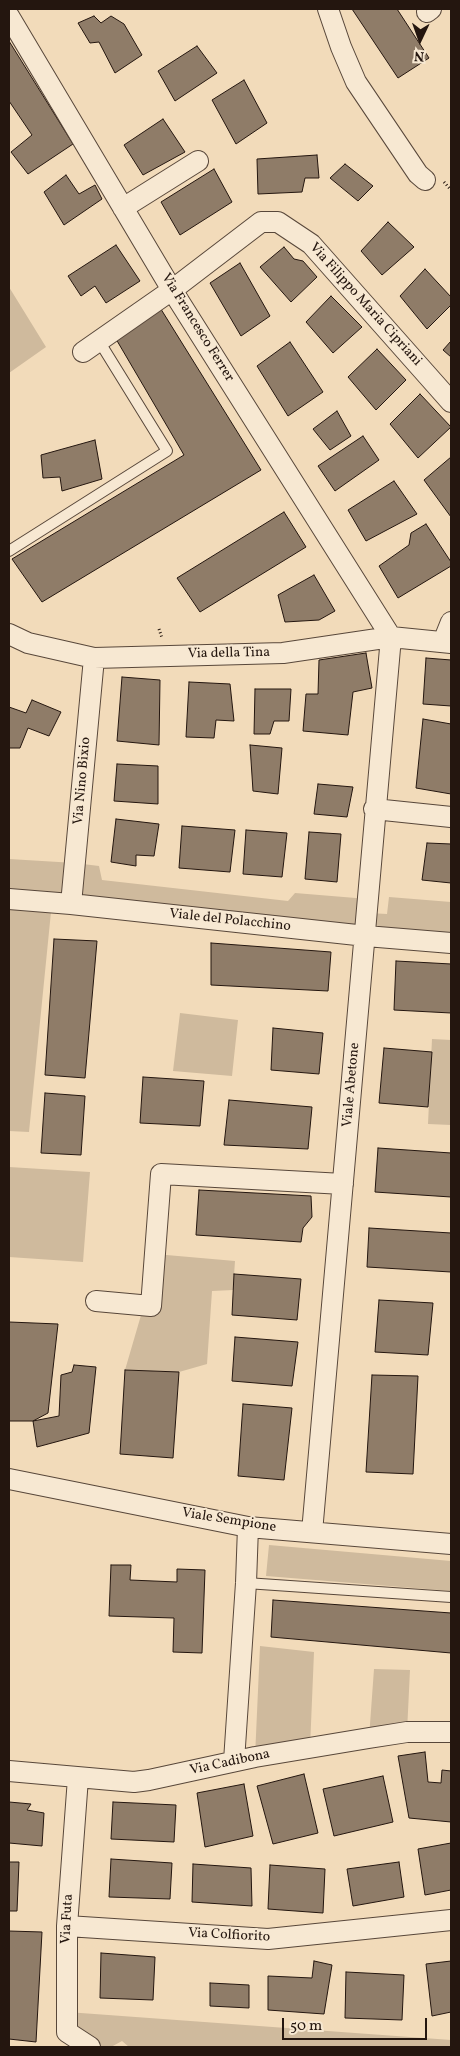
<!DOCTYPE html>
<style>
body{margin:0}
#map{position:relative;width:460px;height:2056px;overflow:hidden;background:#f2dbba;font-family:Vollkorn,serif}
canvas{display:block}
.frame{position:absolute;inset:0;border:10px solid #24160f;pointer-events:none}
.north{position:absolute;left:395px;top:15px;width:50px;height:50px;-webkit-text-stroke:4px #f7e8d2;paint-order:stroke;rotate:183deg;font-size:14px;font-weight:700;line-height:20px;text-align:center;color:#24160f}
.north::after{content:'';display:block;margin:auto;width:18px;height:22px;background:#24160f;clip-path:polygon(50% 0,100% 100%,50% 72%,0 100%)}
.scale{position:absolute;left:282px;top:2018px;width:145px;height:22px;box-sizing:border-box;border:2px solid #24160f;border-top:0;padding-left:6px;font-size:15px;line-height:18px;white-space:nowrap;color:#24160f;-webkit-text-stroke:4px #f7e8d2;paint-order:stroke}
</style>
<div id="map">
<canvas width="460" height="2056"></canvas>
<div class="frame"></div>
<div class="north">N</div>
<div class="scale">50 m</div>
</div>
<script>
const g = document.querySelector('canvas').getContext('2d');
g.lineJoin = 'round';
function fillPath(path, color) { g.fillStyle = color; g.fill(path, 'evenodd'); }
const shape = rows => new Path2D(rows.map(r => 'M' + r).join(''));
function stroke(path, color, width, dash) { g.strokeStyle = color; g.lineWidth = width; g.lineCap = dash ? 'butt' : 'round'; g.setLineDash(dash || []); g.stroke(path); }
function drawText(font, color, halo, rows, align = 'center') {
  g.font = font + ' Vollkorn,serif'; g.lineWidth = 4; g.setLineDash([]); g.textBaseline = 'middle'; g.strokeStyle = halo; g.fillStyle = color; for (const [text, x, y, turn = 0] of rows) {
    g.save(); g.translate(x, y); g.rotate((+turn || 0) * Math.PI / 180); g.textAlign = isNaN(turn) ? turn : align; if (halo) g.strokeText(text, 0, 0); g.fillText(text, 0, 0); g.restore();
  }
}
const green = shape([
 [9,287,46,347,9,373],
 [9,859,75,863,99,866,102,880,288,901,295,893,368,899,368,913,387,914,389,897,451,902,451,942,52,902,29,1132,9,1131],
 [180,1013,238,1020,232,1076,173,1071],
 [432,1039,451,1040,451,1125,428,1124],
 [9,1167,90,1172,83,1262,9,1257],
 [155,1254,235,1261,233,1290,212,1291,207,1364,179,1372,125,1370,144,1305],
 [269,1545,451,1561,451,1591,266,1576],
 [260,1646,314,1652,310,1748,255,1757],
 [374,1669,410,1670,407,1732,369,1738],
 [67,2012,451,2040,451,2047,129,2047,122,2041,111,2047,90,2047]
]);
const building = shape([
 [352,9,397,9,429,58,398,78,352,9],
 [94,16,101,23,111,16,124,24,142,55,115,73,99,42,90,43,78,23,94,16],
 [9,41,73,144,28,174,11,152,32,135,9,101,9,41],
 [197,46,217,73,175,101,158,71,197,46],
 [244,80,267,123,236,144,212,100,244,80],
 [163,119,185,152,143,175,124,145,163,119],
 [317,155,319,178,305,178,302,192,258,194,257,159,317,155],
 [345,164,373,186,358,201,330,178,345,164],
 [214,169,232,202,180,235,161,202,214,169],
 [66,175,79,194,95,185,102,199,64,225,44,192,66,175],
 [388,222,414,247,382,275,361,251,388,222],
 [116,245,140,281,106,303,95,286,81,296,68,276,116,245],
 [284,247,294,259,303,261,317,277,291,302,260,267,284,247],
 [240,263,270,316,241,336,210,283,240,263],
 [425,269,451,297,451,305,427,329,400,296,425,269],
 [331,296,362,327,333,353,306,322,331,296],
 [159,306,261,470,42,602,12,559,184,455,116,339,159,306],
 [451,341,451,357,443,350,451,341],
 [290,342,323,392,288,416,257,366,290,342],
 [377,349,406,380,376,410,348,377,377,349],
 [420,394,451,427,418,458,390,424,420,394],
 [337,411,351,436,330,450,313,429,337,411],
 [363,436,379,460,335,491,318,466,363,436],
 [95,440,102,479,62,491,60,477,43,478,41,455,95,440],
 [451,457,451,517,424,480,451,457],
 [394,481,417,514,366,541,348,510,394,481],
 [284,512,306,547,200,612,177,578,284,512],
 [426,524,451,562,451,566,398,598,379,566,409,545,411,533,426,524],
 [314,575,335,611,319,620,285,622,278,595,314,575],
 [366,653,372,688,353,692,348,735,303,731,306,694,318,694,319,660,366,653],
 [426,658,451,660,451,706,423,704,426,658],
 [122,677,160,680,159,745,117,741,122,677],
 [189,682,230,684,234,721,216,720,214,738,186,737,189,682],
 [255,689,291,689,289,721,274,721,270,734,254,734,255,689],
 [32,700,61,712,49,736,28,728,20,748,9,748,9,707,26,713,32,700],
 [423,719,451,724,451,794,416,788,423,719],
 [250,745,282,748,278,794,253,791,250,745],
 [117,764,158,766,158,804,114,801,117,764],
 [318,784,353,787,347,817,314,814,318,784],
 [116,819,159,824,154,856,136,855,136,866,111,862,116,819],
 [182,826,235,830,230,872,179,868,182,826],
 [246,830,287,833,282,877,243,874,246,830],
 [309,832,341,834,337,882,305,879,309,832],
 [427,843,451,844,451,883,422,880,427,843],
 [54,939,97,941,85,1078,45,1075,54,939],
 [211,943,331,952,328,991,211,985,211,943],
 [396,961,451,964,451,1013,394,1010,396,961],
 [273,1028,323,1033,319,1074,271,1070,273,1028],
 [384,1048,432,1052,428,1107,379,1103,384,1048],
 [143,1077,204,1081,200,1126,140,1123,143,1077],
 [45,1093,85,1096,81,1155,41,1153,45,1093],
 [229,1100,312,1107,308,1149,224,1145,229,1100],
 [378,1148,451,1153,451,1197,375,1192,378,1148],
 [199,1190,311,1196,312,1217,303,1228,301,1242,196,1235,199,1190],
 [369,1228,451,1233,451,1272,367,1267,369,1228],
 [234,1274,301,1279,297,1320,232,1315,234,1274],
 [379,1300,433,1303,428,1355,375,1352,379,1300],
 [9,1322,58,1324,48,1413,33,1421,9,1421,9,1322],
 [235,1337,298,1342,292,1386,232,1381,235,1337],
 [74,1365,96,1367,89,1433,37,1447,33,1421,59,1416,61,1375,72,1372,74,1365],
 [125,1370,179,1372,173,1458,120,1454,125,1370],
 [372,1375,418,1376,413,1474,366,1472,372,1375],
 [243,1404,292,1408,284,1480,238,1476,243,1404],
 [111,1565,131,1565,130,1580,177,1582,177,1569,205,1570,202,1653,173,1652,174,1618,109,1616,111,1565],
 [273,1600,451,1613,451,1653,271,1637,273,1600],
 [425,1752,428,1782,441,1783,442,1770,451,1771,451,1822,409,1818,398,1756,425,1752],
 [304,1774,318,1833,273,1844,257,1786,304,1774],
 [383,1776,393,1822,334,1836,323,1789,383,1776],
 [244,1784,253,1836,205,1847,197,1793,244,1784],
 [9,1802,31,1804,27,1810,44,1813,42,1846,9,1843,9,1802],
 [113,1802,176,1805,174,1842,111,1839,113,1802],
 [451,1843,451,1890,425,1895,418,1849,451,1843],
 [111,1859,172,1863,170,1899,109,1897,111,1859],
 [9,1862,19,1862,17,1911,9,1911,9,1862],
 [399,1862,404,1897,353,1906,347,1869,399,1862],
 [193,1864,251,1868,252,1906,192,1902,193,1864],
 [270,1865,325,1869,323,1913,268,1909,270,1865],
 [9,1931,42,1932,36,2042,9,2039,9,1931],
 [101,1953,155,1957,153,2000,100,1998,101,1953],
 [314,1961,332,1965,324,2014,268,2010,268,1976,312,1978,314,1961],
 [451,1961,451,2012,432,2016,426,1964,451,1961],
 [346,1972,404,1975,402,2020,345,2018,346,1972],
 [210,1983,249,1985,249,2008,210,2006,210,1983]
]);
const path = shape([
 [444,182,451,190],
 [159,629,162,638]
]);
const service = shape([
 [9,551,167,451,99,341],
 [246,1583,451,1597]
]);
const minor = shape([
 [328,9,341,47,356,82,418,174,425,180],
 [427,12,431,9],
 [9,16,172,290,391,637],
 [123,208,198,161],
 [83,352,172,290,261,222,278,222,311,244,451,402],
 [9,634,28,643,94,658,283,653,391,637,451,643],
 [443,642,451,622],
 [374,809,451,817],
 [9,899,71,904,366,936,451,943],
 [71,904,94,658],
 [96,1301,151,1306,161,1174,343,1184],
 [9,1479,248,1527,451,1544],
 [312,1532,391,637],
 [234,1761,246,1583,248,1527],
 [9,1771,134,1782,149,1780,255,1757,369,1738,407,1732,451,1732],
 [78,1778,67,1926,67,2032,90,2047],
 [67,1926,268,1939,451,1920]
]);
const streetNames = [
 ["Via Filippo Maria Cipriani",365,305,48],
 ["Via Francesco Ferrer",197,328,58],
 ["Via della Tina",229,654,-1],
 ["Via Nino Bixio",83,781,-85],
 ["Viale del Polacchino",230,921,6],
 ["Viale Abetone",352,1085,-85],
 ["Viale Sempione",229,1521,9],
 ["Via Cadibona",230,1763,-12],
 ["Via Futa",68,1919,-87],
 ["Via Colfiorito",229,1936,3]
];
fillPath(green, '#cfba9d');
fillPath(building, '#8f7c68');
stroke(building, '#24160f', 1);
stroke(service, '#58473a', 12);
stroke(minor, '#58473a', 22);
stroke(path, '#24160f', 3, [1, 2.5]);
stroke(service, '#f7e8d2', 10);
stroke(minor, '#f7e8d2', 20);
drawText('14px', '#24160f', '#f7e8d2', streetNames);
</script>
